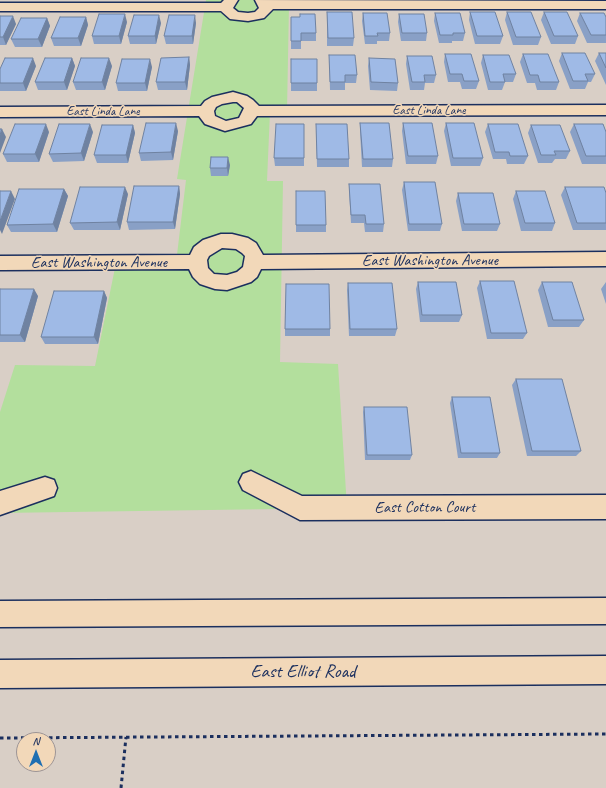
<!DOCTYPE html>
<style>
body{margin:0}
#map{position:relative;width:606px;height:788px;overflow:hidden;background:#d9cfc6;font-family:Caveat,sans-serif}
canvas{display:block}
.north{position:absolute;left:16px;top:732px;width:40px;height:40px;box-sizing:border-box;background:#f2d8b9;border:1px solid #9c9495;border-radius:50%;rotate:0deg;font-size:11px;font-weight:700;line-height:16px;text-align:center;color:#1b2f5e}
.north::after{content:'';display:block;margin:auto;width:14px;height:18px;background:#1f6fb2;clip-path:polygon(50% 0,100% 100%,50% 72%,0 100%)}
</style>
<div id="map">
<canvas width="606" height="788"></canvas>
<div class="north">N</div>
</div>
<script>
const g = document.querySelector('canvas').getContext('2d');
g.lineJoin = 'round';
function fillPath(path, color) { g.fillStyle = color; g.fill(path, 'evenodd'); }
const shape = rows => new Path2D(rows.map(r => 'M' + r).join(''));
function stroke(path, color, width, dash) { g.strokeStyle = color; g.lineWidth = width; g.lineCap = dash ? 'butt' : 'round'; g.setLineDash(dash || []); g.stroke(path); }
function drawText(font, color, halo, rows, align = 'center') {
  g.font = font + ' Caveat,sans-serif'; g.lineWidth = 3; g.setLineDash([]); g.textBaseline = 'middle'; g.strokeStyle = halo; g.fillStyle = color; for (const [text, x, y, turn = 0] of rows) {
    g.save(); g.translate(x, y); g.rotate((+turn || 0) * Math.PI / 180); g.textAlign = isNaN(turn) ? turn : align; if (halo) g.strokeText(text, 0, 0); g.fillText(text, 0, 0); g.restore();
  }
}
const green = shape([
 [206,0,317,0,317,5,289,5,287,111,270,112,267,181,283,181,280,362,338,364,347,508,0,513,0,412,15,365,95,366,116,263,176,263,186,180,177,179]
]);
const path = shape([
 [0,738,606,734],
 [121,788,126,737]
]);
const minor = shape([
 [224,0,238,0,233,8,238,12,248,13,255,12,259,8,255,0,606,1,606,9,273,9,264,18,248,21,230,19,221,11,0,11,0,3,221,3,224,0],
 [233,92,247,96,253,100,259,106,606,105,606,115,257,116,251,124,225,131,205,124,199,116,0,117,0,107,201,106,205,101,212,97,233,92],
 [233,102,237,102,244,108,239,118,226,121,215,116,214,111,216,107,222,104,233,102],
 [221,234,232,234,248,238,256,243,263,255,606,252,606,266,261,269,257,277,251,282,227,290,215,289,200,284,193,277,189,269,0,270,0,256,190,255,194,247,203,240,221,234],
 [222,248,236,249,242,253,245,256,243,267,237,272,227,275,214,274,208,268,207,260,209,256,222,248],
 [251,471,302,496,606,495,606,519,300,520,243,490,239,482,243,474,251,471],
 [45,477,54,480,57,488,54,496,0,515,0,491,45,477]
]);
const secondary = shape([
 [606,598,606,624,0,627,0,601,606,598],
 [606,656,606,684,0,688,0,660,606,656]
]);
const wall = shape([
 [327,12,354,38,353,46,327,46],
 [470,12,503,36,500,44,475,44,469,20],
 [507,12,541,37,538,45,513,45,505,20],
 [544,12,578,36,575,44,551,44,541,20],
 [363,13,390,33,389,41,377,41,377,44,365,44,362,21],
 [435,13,465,33,463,41,452,41,452,43,439,43,434,21],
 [580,13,606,17,606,43,587,43,577,21],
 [399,14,427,33,426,41,401,41,398,22],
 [0,16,16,24,6,45,0,45],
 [86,17,88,25,81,46,54,46,51,38],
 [291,17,316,33,316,41,301,41,301,49,291,49],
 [47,18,50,26,42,47,15,47,11,39],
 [127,22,121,44,94,44,92,36],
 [161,23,156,44,130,44,128,36],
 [196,23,193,44,166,44,164,36],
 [562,53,595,74,591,82,588,82,585,89,570,89,559,61],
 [599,53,606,53,606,85,595,61],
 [445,54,479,81,476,89,462,89,460,82,448,82,444,62],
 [523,54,559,82,556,90,537,90,535,83,527,83,520,62],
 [329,55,357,75,356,83,345,83,345,90,330,90],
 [483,55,516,74,513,82,505,82,502,90,488,90,481,63],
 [407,56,436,75,434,83,425,83,424,90,410,90,406,64],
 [189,57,190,65,187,90,158,90,156,82],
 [72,58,75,66,67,90,38,90,35,82],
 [369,58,398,83,397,91,370,90,368,66],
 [36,66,26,91,0,91,0,69],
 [112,66,105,90,76,90,73,82],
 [152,67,147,91,118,91,116,83],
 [291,83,317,83,317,91,291,91],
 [360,123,393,159,392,167,362,167,360,131],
 [403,123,438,156,436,164,406,164,402,131],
 [446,123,483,158,480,166,451,166,444,131],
 [304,124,304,166,275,166,274,158],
 [316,124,349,159,349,167,317,167],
 [488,124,528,156,524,164,507,164,506,159,493,159,485,132],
 [574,124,606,132,606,164,582,164,570,132],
 [133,125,135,133,128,163,97,163,94,155],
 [531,125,570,151,566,159,555,159,552,163,538,163,528,133],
 [178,131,173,160,141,161,139,153],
 [49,132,39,162,7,162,3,154],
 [93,132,84,161,53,162,49,154],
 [230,165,228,176,211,176,210,168],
 [404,182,442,224,440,231,408,231,402,190],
 [349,184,384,224,383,232,365,232,364,223,351,223,349,191],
 [179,186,180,194,175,229,129,230,127,222],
 [565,187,606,193,606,230,573,230,561,195],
 [64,189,68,196,57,232,11,232,7,225],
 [296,191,326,225,326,232,296,232],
 [516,191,555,223,552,231,521,231,513,199],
 [458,193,500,224,497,231,462,231,456,201],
 [128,194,120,230,74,230,70,223],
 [480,281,527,333,523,339,487,339,477,288],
 [418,282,462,315,459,322,420,322,416,289],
 [542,282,584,320,579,327,548,327,538,290],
 [606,282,606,304,601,289],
 [348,283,397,329,395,336,349,336,347,290],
 [0,289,38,296,25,342,0,342],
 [104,291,107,298,98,344,45,344,41,337],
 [285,329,330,329,330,336,285,336],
 [516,379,581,451,576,456,527,456,512,385],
 [452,397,500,453,497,458,458,458,450,403],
 [364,407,412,455,410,460,365,460,363,412]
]);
const shadedWall = shape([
 [125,14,127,22,121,44,119,36],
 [159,15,161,23,156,44,155,36],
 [195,15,196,23,193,44,192,36],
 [13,16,16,24,6,45,3,37],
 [86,17,88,25,81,46,78,38],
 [47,18,50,26,42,47,38,39],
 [189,57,190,65,187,90,185,82],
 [33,58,36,66,26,91,23,83],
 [72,58,75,66,67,90,64,82],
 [109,58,112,66,105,90,102,82],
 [150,59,152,67,147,91,145,83],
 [176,123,178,131,173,160,171,152],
 [46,124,49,132,39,162,35,154],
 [90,124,93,132,84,161,81,153],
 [133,125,135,133,128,163,126,155],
 [2,129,6,137,0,153,0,135],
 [228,157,230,165,228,176,227,168],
 [179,186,180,194,175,229,173,222],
 [125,187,128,194,120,230,117,222],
 [64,189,68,196,57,232,53,224],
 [11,191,15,199,2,234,0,230,0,221],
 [34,289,38,296,25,342,20,335],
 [104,291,107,298,98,344,94,337]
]);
const building = shape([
 [327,12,352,12,354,38,328,38,327,12],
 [470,12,495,12,503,36,477,36,470,12],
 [507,12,531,12,541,37,516,37,507,12],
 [544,12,567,12,578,36,554,36,544,12],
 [363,13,387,13,390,33,377,33,378,36,365,36,363,13],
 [435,13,460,13,465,33,453,33,453,35,440,35,435,13],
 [580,13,604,13,606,17,606,35,591,35,580,13],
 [99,14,125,14,119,36,92,36,99,14],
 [300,14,315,14,316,33,301,33,301,41,291,41,291,17,300,17,300,14],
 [399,14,424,14,427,33,402,33,399,14],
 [134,15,159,15,155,36,128,36,134,15],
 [169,15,195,15,192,36,164,36,169,15],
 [0,16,13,16,3,37,0,37,0,16],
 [60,17,86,17,78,38,51,38,60,17],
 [21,18,47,18,38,39,11,39,21,18],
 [562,53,585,53,595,74,585,74,588,81,573,81,562,53],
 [599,53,606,53,606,68,599,53],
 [445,54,471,54,479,81,464,81,462,74,450,74,445,54],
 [523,54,548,54,559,82,540,82,538,75,530,75,523,54],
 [329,55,355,55,357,75,345,75,345,82,330,82,329,55],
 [483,55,509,55,516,74,503,74,505,82,490,82,483,55],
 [407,56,432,56,436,75,424,75,425,82,412,82,407,56],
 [189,57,185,82,156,82,161,58,189,57],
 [5,58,33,58,23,83,0,83,0,69,5,58],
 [45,58,72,58,64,82,35,82,45,58],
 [81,58,109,58,102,82,73,82,81,58],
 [369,58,395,59,398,83,371,82,369,58],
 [122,59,150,59,145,83,116,83,122,59],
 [291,59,317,59,317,83,291,83,291,59],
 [146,123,176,123,171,152,139,153,146,123],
 [360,123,389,123,393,159,363,159,360,123],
 [403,123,432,123,438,156,408,156,403,123],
 [446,123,474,123,483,158,453,158,446,123],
 [15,124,46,124,35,154,3,154,15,124],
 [59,124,90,124,81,153,49,154,59,124],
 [276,124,304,124,304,158,274,158,276,124],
 [316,124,347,124,349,159,317,159,316,124],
 [488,124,518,124,528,156,510,156,509,152,495,152,488,124],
 [574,124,603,124,606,132,606,156,586,156,574,124],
 [102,125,133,125,126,155,94,155,102,125],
 [531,125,560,125,570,151,554,151,556,155,541,155,531,125],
 [0,129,2,129,0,135,0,129],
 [211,157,228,157,227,168,210,168,211,157],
 [404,182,435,182,442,224,409,224,404,182],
 [349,184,380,184,384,224,366,224,365,215,351,215,349,184],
 [134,186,179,186,173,222,127,222,134,186],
 [80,187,125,187,117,222,70,223,80,187],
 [565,187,604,187,606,193,606,223,577,223,565,187],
 [19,189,64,189,53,224,7,225,19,189],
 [0,191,11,191,0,221,0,191],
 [296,191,325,191,326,225,296,225,296,191],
 [516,191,545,191,555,223,525,223,516,191],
 [458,193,493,193,500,224,464,224,458,193],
 [480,281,514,281,527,333,491,333,480,281],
 [418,282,456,282,462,315,422,315,418,282],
 [542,282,572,282,584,320,553,320,542,282],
 [348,283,392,283,397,329,350,329,348,283],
 [286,284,329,284,330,329,285,329,286,284],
 [0,289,34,289,20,335,0,335,0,289],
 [54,291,104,291,94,337,41,337,54,291],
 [516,379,562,379,581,451,532,451,516,379],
 [452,397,490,397,500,453,461,453,452,397],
 [364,407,407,407,412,455,367,455,364,407]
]);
const farStreetnames = [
 ["East Linda Lane",429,111],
 ["East Linda Lane",103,112]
];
const streetNames = [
 ["East Washington Avenue",430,261],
 ["East Washington Avenue",99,263],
 ["East Cotton Court",425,508]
];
const nearStreetnames = [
 ["East Elliot Road",303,672]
];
fillPath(green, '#b3df9d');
stroke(minor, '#1b2f5e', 3);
stroke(secondary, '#1b2f5e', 3);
stroke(path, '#1b2f5e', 3, [3.5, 3.5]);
fillPath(minor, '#f2d8b9');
fillPath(secondary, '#f2d8b9');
fillPath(wall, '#89a0c6');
fillPath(shadedWall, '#6f82a1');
fillPath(building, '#9fbae6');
stroke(building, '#6f82a1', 1);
drawText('13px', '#1b2f5e', '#f2d8b9', farStreetnames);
drawText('16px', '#1b2f5e', '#f2d8b9', streetNames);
drawText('19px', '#1b2f5e', '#f2d8b9', nearStreetnames);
</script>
